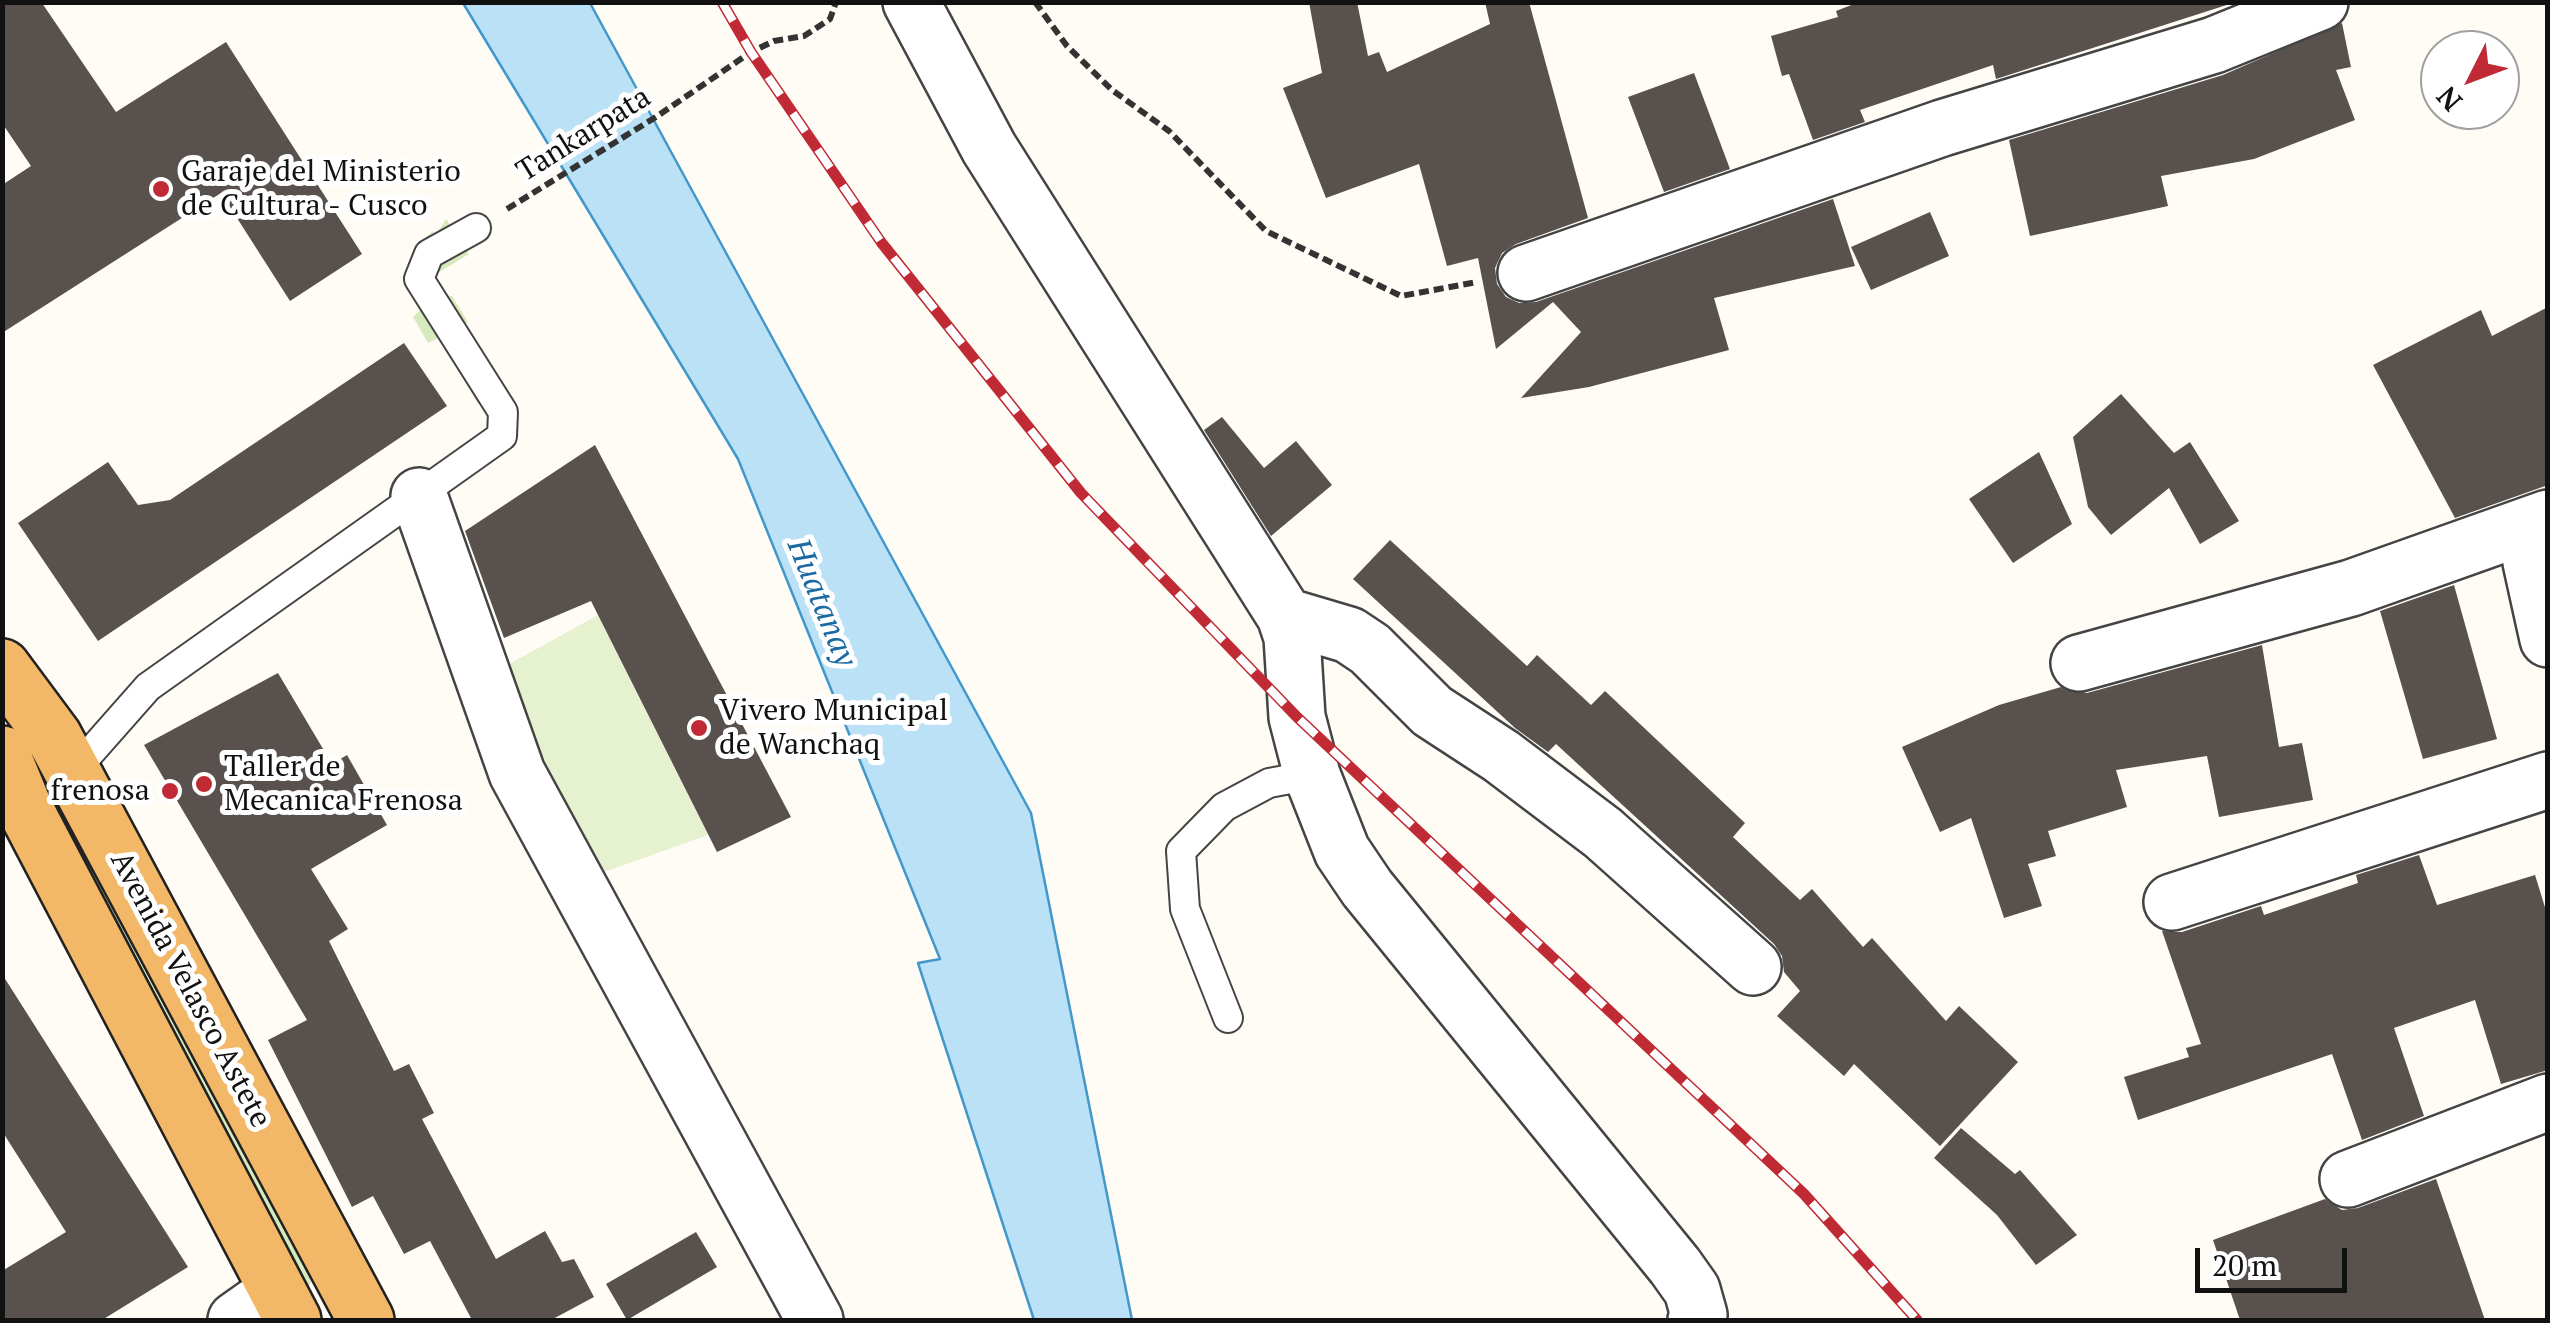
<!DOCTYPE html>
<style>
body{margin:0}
#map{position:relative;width:2550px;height:1323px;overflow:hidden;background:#fffcf5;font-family:"PT Serif",serif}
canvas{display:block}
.frame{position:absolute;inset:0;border:5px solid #111;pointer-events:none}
.north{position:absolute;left:2420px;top:30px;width:100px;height:100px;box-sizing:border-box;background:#fff;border:2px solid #a0a0a0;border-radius:50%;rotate:228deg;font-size:28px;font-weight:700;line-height:40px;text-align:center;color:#111}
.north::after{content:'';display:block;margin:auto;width:35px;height:45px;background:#bf2a35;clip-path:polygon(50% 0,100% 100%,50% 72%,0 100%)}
.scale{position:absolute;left:2195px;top:1248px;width:152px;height:45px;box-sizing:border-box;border:5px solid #111;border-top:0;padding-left:12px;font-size:30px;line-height:35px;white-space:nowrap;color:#111;-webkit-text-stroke:8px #fff;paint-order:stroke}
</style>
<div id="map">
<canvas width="2550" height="1323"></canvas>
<div class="frame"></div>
<div class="north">N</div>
<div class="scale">20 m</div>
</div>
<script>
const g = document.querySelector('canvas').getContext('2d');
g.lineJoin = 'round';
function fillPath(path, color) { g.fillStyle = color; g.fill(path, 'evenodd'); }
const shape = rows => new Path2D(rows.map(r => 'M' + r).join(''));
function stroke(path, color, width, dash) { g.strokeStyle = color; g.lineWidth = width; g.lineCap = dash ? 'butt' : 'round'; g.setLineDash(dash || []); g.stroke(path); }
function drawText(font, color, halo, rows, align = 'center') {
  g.font = font + ' "PT Serif",serif'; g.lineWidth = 10; g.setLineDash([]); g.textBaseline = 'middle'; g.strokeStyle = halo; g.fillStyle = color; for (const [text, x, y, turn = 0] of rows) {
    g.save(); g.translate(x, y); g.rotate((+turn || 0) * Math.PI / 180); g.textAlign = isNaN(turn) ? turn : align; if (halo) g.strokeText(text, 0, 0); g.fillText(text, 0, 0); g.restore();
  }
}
const green = shape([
 [446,219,469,254,431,277,441,296,452,296,468,322,457,326,503,387,478,404,440,337,428,343,413,317,420,310,409,291,408,271,423,249,420,242,433,231,435,237],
 [66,839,81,843,311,1281,308,1290]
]);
const pitch = shape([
 [598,615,708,835,590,877,484,678]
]);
const water = shape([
 [463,3,590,3,1031,813,1132,1320,1034,1320,918,963,940,959,738,459,463,3]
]);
const building = shape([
 [1309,2,1357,2,1368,56,1379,52,1387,72,1490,24,1485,2,1529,2,1588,218,1516,244,1502,253,1495,268,1497,284,1506,297,1519,303,1536,302,1833,199,1855,266,1714,298,1729,350,1589,387,1521,398,1581,332,1553,302,1496,349,1478,258,1447,266,1419,164,1326,198,1283,88,1322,73],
 [1859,2,2236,2,1996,79,1993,65,1860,110,1865,122,1813,140,1789,74,1782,76,1771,36,1838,17,1836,11],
 [2,3,42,3,116,112,226,42,362,254,290,301,221,193,2,333,2,185,31,166,2,123],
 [2342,23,2351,67,2336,70,2355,120,2254,159,2161,176,2168,206,2030,236,2009,140,2223,75],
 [1694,73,1730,169,1664,192,1628,97],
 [1930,212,1949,256,1871,290,1851,247],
 [2548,307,2548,485,2455,518,2373,365,2481,310,2492,336],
 [404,343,447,406,98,641,18,523,108,462,138,505,170,500],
 [2121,394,2174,453,2190,442,2239,521,2200,544,2169,488,2111,535,2088,507,2073,437],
 [1222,417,1264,468,1296,441,1332,485,1271,536,1204,430],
 [595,445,791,817,717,852,591,601,504,638,465,531],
 [2039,452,2072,524,2013,563,1969,499],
 [1390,540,1527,666,1537,655,1591,705,1605,691,1745,823,1733,837,1800,900,1812,889,1863,947,1872,938,1946,1021,1959,1006,2018,1062,1940,1146,1854,1064,1844,1076,1777,1016,1800,991,1784,972,1782,956,1774,944,1556,744,1548,752,1515,728,1353,579],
 [2454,585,2497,739,2423,759,2380,611],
 [2262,645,2279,747,2302,743,2313,800,2219,817,2207,756,2116,770,2127,807,2048,831,2056,856,2028,864,2042,906,2004,918,1971,818,1940,832,1902,747,1999,705,2061,687,2087,693],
 [278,673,332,764,347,755,387,825,311,869,348,929,329,941,394,1071,409,1064,434,1113,422,1119,496,1259,545,1231,562,1262,574,1259,594,1297,551,1320,472,1320,430,1241,404,1254,373,1196,352,1207,268,1040,307,1020,144,745],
 [2419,855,2437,905,2535,875,2548,917,2548,1070,2501,1084,2475,1000,2394,1028,2424,1116,2362,1140,2332,1054,2138,1120,2124,1077,2189,1057,2186,1048,2201,1044,2162,931,2182,932,2261,906,2264,915,2358,883,2356,875],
 [2,974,188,1267,102,1320,2,1320,2,1271,66,1232,2,1131],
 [1961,1128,2015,1174,2020,1170,2077,1235,2036,1265,1997,1215,1934,1158],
 [2436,1179,2485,1320,2240,1320,2213,1240,2325,1199,2342,1210,2358,1208],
 [696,1232,717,1267,627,1320,606,1284]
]);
const path = shape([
 [1035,2,1067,46,1112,90,1169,131,1266,231,1401,296,1477,282],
 [507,209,656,117,751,52,774,41,804,36,830,19,836,2]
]);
const service = shape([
 [73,772,148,687,502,436,503,412,419,279,429,254,476,228],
 [1228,1018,1185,909,1181,851,1224,807,1269,783,1312,775]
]);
const minor = shape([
 [911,2,989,148,1285,616,1292,637,1297,717,1312,775,1342,851,1367,888,1675,1266,1692,1290,1699,1315,1696,1320],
 [1526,273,1942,128,2214,45,2320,2],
 [419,496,517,773,815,1320],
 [2546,519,2531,562,2548,639],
 [1285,616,1349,635,1370,649,1432,711,1501,756,1603,833,1753,967],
 [2079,663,2351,588,2548,518],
 [2172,902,2548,780],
 [2348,1179,2548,1102],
 [236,1320,277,1291]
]);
const trunk = shape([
 [2,667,54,737,366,1320],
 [2,754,23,805,293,1320]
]);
const rail = shape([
 [722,2,751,52,881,242,1081,493,1297,717,1804,1194,1917,1320]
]);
const markers = [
 [161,189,10,"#bf2a35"],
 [699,728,10,"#bf2a35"],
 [204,784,10,"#bf2a35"],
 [170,791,10,"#bf2a35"]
];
const streetNames = [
 ["Tankarpata",584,135,-32],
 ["Avenida Velasco Astete",190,990,62]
];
const poiNames = [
 ["Garaje del Ministerio",181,172],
 ["de Cultura - Cusco",181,206],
 ["Vivero Municipal",719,711],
 ["de Wanchaq",719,745],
 ["Taller de",224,767],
 ["Mecanica Frenosa",224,801],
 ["frenosa",150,791,"right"]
];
const waterNames = [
 ["Huatanay",821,603,68]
];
fillPath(green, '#d6eabe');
fillPath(pitch, '#e6f1cf');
fillPath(water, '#bae1f5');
stroke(water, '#4298cb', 2.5);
fillPath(building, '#59514d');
stroke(service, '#444', 32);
stroke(minor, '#444', 60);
stroke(trunk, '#222', 60);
stroke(path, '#333', 6, [10, 5]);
stroke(service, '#fff', 28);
stroke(minor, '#fff', 55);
stroke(trunk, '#f3b867', 55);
stroke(rail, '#bf2a35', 11);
stroke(rail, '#fff', 8, [22]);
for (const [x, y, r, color] of markers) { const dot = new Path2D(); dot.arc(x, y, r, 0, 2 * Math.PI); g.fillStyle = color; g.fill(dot); stroke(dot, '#fff', 4); }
drawText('30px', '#111', '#fff', streetNames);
drawText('30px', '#111', '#fff', poiNames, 'left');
drawText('italic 32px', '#1b6aa2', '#fff', waterNames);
</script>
